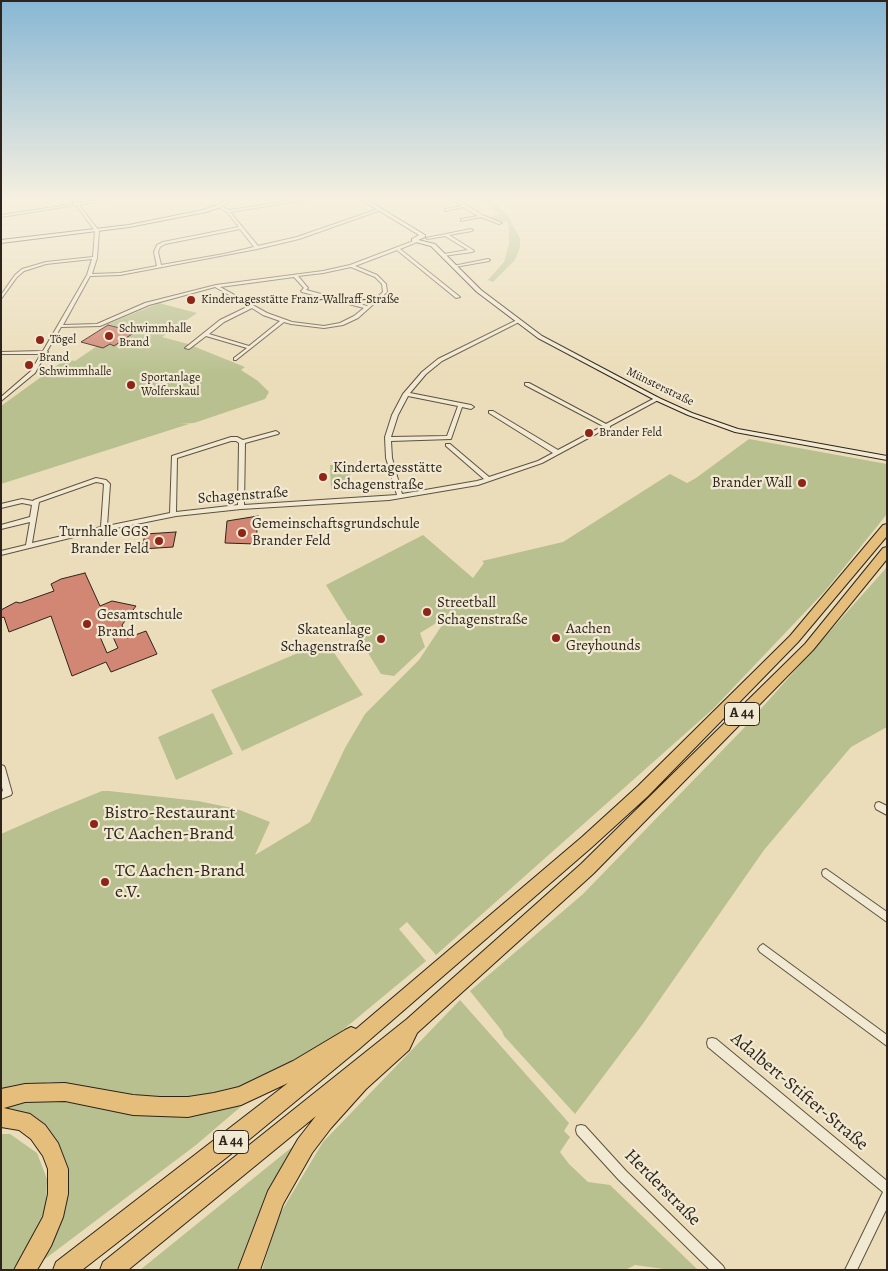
<!DOCTYPE html>
<meta charset="utf-8">
<style>
body{margin:0}
#map{position:relative;width:888px;height:1271px;overflow:hidden;background:#ebddb9;font-family:Alegreya,serif}
canvas{display:block}
.frame{position:absolute;inset:0;border:2px solid #2e241b;pointer-events:none}
</style>
<div id="map">
<canvas width="888" height="1271"></canvas>
<div class="frame"></div>
</div>
<script>
const g = document.querySelector('canvas').getContext('2d');
g.lineJoin = 'round';
function fillPath(path, color) { g.fillStyle = color; g.fill(path, 'evenodd'); }
const shape = rows => new Path2D(rows.map(r => 'M' + r).join(''));
function stroke(path, color, width, dash) { g.strokeStyle = color; g.lineWidth = width; g.lineCap = dash ? 'butt' : 'round'; g.setLineDash(dash || []); g.stroke(path); }
function drawText(font, color, halo, rows, align = 'center') {
  g.font = font + ' Alegreya,serif'; g.lineWidth = 4.5; g.setLineDash([]); g.textBaseline = 'middle'; g.strokeStyle = halo; g.fillStyle = color; for (const [text, x, y, turn = 0] of rows) {
    g.save(); g.translate(x, y); g.rotate((+turn || 0) * Math.PI / 180); g.textAlign = isNaN(turn) ? turn : align; if (halo) g.strokeText(text, 0, 0); g.fillText(text, 0, 0); g.restore();
  }
}
const green = shape([
 [482,198,494,202,508,216,520,238,520,248,515,260,493,282,488,280,504,262,509,244,509,229,507,221,501,222,489,217,500,214],
 [159,303,197,313,162,337,188,344,245,367,241,370,258,381,269,392,265,399,194,423,180,424,189,424,1,484,1,406,66,359,75,361,97,346,103,348,110,344,114,345,134,331,108,324],
 [749,439,887,464,887,514,825,591,713,709,436,955,407,922,399,929,426,961,315,1053,248,1088,188,1101,129,1099,49,1082,1,1093,1,834,53,811,102,791,109,791,198,801,237,809,270,822,255,855,310,822,345,748,365,714,419,660,452,610,443,619,420,633,425,647,394,676,381,674,326,585,423,535,473,578,484,563,482,561,563,542,670,474,687,483,696,478],
 [350,464,351,487,331,489,330,465],
 [887,567,887,727,851,747,764,850,642,1025,575,1114,504,1036,502,1031,470,991,583,894,743,729],
 [326,641,363,695,242,751,211,690],
 [213,713,233,754,176,780,158,737],
 [460,1000,569,1123,564,1131,570,1137,560,1152,569,1164,588,1182,610,1185,698,1270,671,1270,635,1265,625,1270,262,1270,278,1217,323,1142],
 [36,1097,251,1098,196,1145,41,1262,60,1151,1,1112,1,1104],
 [1,1134,10,1134,37,1153,47,1179,46,1208,26,1252,12,1270,1,1270],
 [302,1139,242,1270,140,1270]
]);
const building = shape([
 [108,325,135,332,114,346,110,344,103,348,81,342,108,325],
 [258,516,256,544,225,543,227,521,258,516],
 [176,532,173,547,142,549,145,534,176,532],
 [85,573,100,606,112,601,136,606,122,625,127,638,146,631,157,654,111,672,106,662,72,676,51,616,9,632,4,617,1,618,1,610,16,602,20,603,54,591,51,584,61,579,85,573],
 [109,628,118,648,107,653,98,632,109,628]
]);
const street = shape([
 [70,198,74,198,78,203,108,198,119,198,79,205,99,231,97,258,92,274,120,273,157,266,154,252,157,245,163,242,239,227,227,212,218,207,218,205,219,205,229,210,309,198,320,198,230,212,258,246,297,237,378,209,381,210,299,239,257,249,120,275,90,276,63,325,97,324,145,303,216,285,323,271,350,265,416,240,418,241,417,242,400,249,460,297,456,298,397,250,355,266,377,275,386,284,387,292,358,318,343,325,324,328,291,324,284,322,236,360,234,360,234,358,247,348,206,336,189,349,185,348,220,320,249,306,215,287,149,305,100,326,61,327,47,351,48,352,46,353,35,373,1,401,1,397,31,371,41,354,1,354,1,352,43,351,87,275,92,259,46,264,24,271,17,277,1,299,1,295,15,275,22,269,46,262,93,257,95,231,76,205,1,217,1,215,74,204,70,198],
 [240,229,254,247,224,254,161,265,158,252,160,247,165,244,240,229],
 [351,267,375,277,382,284,383,292,367,306,306,290,308,288,298,276,323,273,351,267],
 [294,277,304,288,301,291,302,292,364,308,354,316,340,323,324,326,292,322,267,313,220,287,294,277],
 [252,308,263,315,280,321,249,346,209,334,224,322,252,308],
 [451,198,456,198,482,215,502,223,499,224,481,217,461,221,461,219,478,216,463,207,445,211,445,209,461,206,451,198],
 [471,229,473,230,472,231,449,235,473,250,474,251,472,252,443,256,442,255,444,254,468,250,445,236,428,239,426,238,471,229],
 [488,259,490,260,489,261,455,267,453,266,488,259],
 [517,320,519,320,519,322,442,361,426,374,410,393,471,405,474,407,471,409,462,407,451,439,391,441,392,458,402,494,477,481,484,479,446,446,446,444,450,444,489,477,538,461,553,453,489,413,489,411,493,411,558,450,603,426,525,385,525,383,529,383,606,424,655,398,657,397,660,399,610,426,610,428,607,428,542,463,478,485,389,500,241,509,176,516,82,535,1,555,1,551,26,545,30,522,1,529,1,525,30,517,32,505,22,503,1,508,1,504,22,499,33,501,34,500,96,478,106,480,110,484,107,526,170,513,172,456,231,437,237,437,243,440,276,431,279,433,278,434,245,443,244,505,397,495,386,458,385,437,392,415,403,394,422,372,438,359,517,320],
 [408,396,458,406,447,436,391,437,398,415,408,396],
 [231,441,236,441,239,443,238,505,176,512,177,458,231,441],
 [96,482,102,483,104,484,101,527,32,543,39,502,96,482],
 [1,765,4,766,5,768,12,793,11,795,1,799,1,792,3,791,1,783,1,765],
 [879,802,887,806,887,815,876,809,875,806,876,803,879,802],
 [826,869,887,912,887,922,823,876,822,873,823,870,826,869],
 [763,944,887,1035,887,1046,760,952,758,949,760,946,763,944],
 [712,1038,716,1039,887,1181,887,1208,857,1270,845,1270,883,1192,708,1047,707,1043,708,1039,712,1038],
 [581,1125,585,1126,626,1171,723,1266,725,1270,710,1270,618,1179,577,1134,576,1130,577,1126,581,1125]
]);
const secondary = shape([
 [229,198,235,198,221,207,206,212,129,227,1,243,1,240,129,225,203,210,217,205,229,198],
 [358,198,364,198,425,235,425,237,418,240,435,244,481,290,542,336,659,398,692,413,738,429,887,456,887,460,735,432,688,415,655,400,538,338,477,292,431,246,412,241,412,239,419,235,358,198]
]);
const highway = shape([
 [887,524,887,536,798,642,648,796,592,847,359,1049,240,1147,82,1270,53,1270,56,1262,288,1083,241,1105,188,1117,133,1115,65,1101,25,1102,4,1108,30,1114,45,1125,58,1143,68,1169,68,1194,63,1217,51,1246,37,1270,14,1270,43,1217,48,1194,48,1169,43,1156,31,1139,19,1130,1,1127,1,1089,25,1084,65,1083,133,1095,160,1097,188,1097,214,1093,239,1087,293,1061,345,1030,351,1027,356,1029,582,837,638,786,790,636,883,525,887,524],
 [887,547,887,559,813,650,593,874,417,1033,409,1050,366,1089,331,1128,312,1153,283,1204,260,1270,238,1270,268,1191,298,1139,316,1116,128,1270,100,1270,103,1262,407,1019,581,864,805,644,883,548,887,547]
]);
const markers = [
 [191,300,5,"#8f2418"],
 [109,336,5,"#8f2418"],
 [40,340,5,"#8f2418"],
 [29,365,5,"#8f2418"],
 [131,385,5,"#8f2418"],
 [589,433,5,"#8f2418"],
 [323,477,5,"#8f2418"],
 [802,483,5,"#8f2418"],
 [242,533,5,"#8f2418"],
 [159,541,5,"#8f2418"],
 [427,612,5,"#8f2418"],
 [87,624,5,"#8f2418"],
 [556,638,5,"#8f2418"],
 [381,639,5,"#8f2418"],
 [94,824,5,"#8f2418"],
 [105,882,5,"#8f2418"]
];
const farPoinames = [
 ["Kindertagesstätte Franz-Wallraff-Straße",201,300],
 ["Schwimmhalle",119,329],
 ["Brand",119,343],
 ["Tögel",50,340],
 ["Brand",39,358],
 ["Schwimmhalle",39,372],
 ["Sportanlage",141,378],
 ["Wolferskaul",141,392],
 ["Brander Feld",599,433]
];
const farStreetnames = [
 ["Münsterstraße",660,387,26]
];
const shields = [
 [742,714,35],
 [231,1142,35]
];
const shieldNames = [
 ["A 44",742,714],
 ["A 44",231,1142]
];
const poiNames = [
 ["Kindertagesstätte",333,468],
 ["Schagenstraße",333,485],
 ["Brander Wall",792,483,"right"],
 ["Gemeinschaftsgrundschule",252,524],
 ["Brander Feld",252,541],
 ["Turnhalle GGS",149,532,"right"],
 ["Brander Feld",149,549,"right"],
 ["Streetball",437,603],
 ["Schagenstraße",437,620],
 ["Gesamtschule",97,615],
 ["Brand",97,632],
 ["Aachen",566,629],
 ["Greyhounds",566,646],
 ["Skateanlage",371,630,"right"],
 ["Schagenstraße",371,647,"right"]
];
const streetNames = [
 ["Schagenstraße",243,496,-4]
];
const nearPoinames = [
 ["Bistro-Restaurant",104,814],
 ["TC Aachen-Brand",104,835],
 ["TC Aachen-Brand",115,872],
 ["e.V.",115,893]
];
const nearStreetnames = [
 ["Adalbert-Stifter-Straße",799,1092,40],
 ["Herderstraße",662,1188,45]
];
fillPath(green, '#b8c08f');
fillPath(building, '#d28674');
stroke(building, '#2e241b', 1);
stroke(street, '#5d5242', 2);
stroke(secondary, '#2e241b', 2);
stroke(highway, '#2e241b', 2);
fillPath(street, '#f2e9d2');
fillPath(secondary, '#f2e9d2');
fillPath(highway, '#e6be7c');
const sky = g.createLinearGradient(0, 0, 0, 376);
sky.addColorStop(0, '#88b7d4');
sky.addColorStop(0.53, '#f6f0e0');
sky.addColorStop(1, '#f6f0e000');
g.fillStyle = sky;
g.fillRect(0, 0, 888, 376);
for (const [x, y, r, color] of markers) { const dot = new Path2D(); dot.arc(x, y, r, 0, 2 * Math.PI); g.fillStyle = color; g.fill(dot); stroke(dot, '#f2e9d2', 2); }
drawText('12px', '#2e241b', '#f2e9d2', farPoinames, 'left');
drawText('12px', '#2e241b', '#f2e9d2', farStreetnames);
for (const [x, y, w] of shields) { const box = new Path2D(); box.roundRect(x - w / 2, y - 11.5, w, 23, 4); g.fillStyle = '#f2e9d2'; g.fill(box); stroke(box, '#2e241b', 1); }
drawText('bold 14px', '#2e241b', null, shieldNames);
drawText('15px', '#2e241b', '#f2e9d2', poiNames, 'left');
drawText('15px', '#2e241b', '#f2e9d2', streetNames);
drawText('18px', '#2e241b', '#f2e9d2', nearPoinames, 'left');
drawText('18px', '#2e241b', '#f2e9d2', nearStreetnames);
</script>
